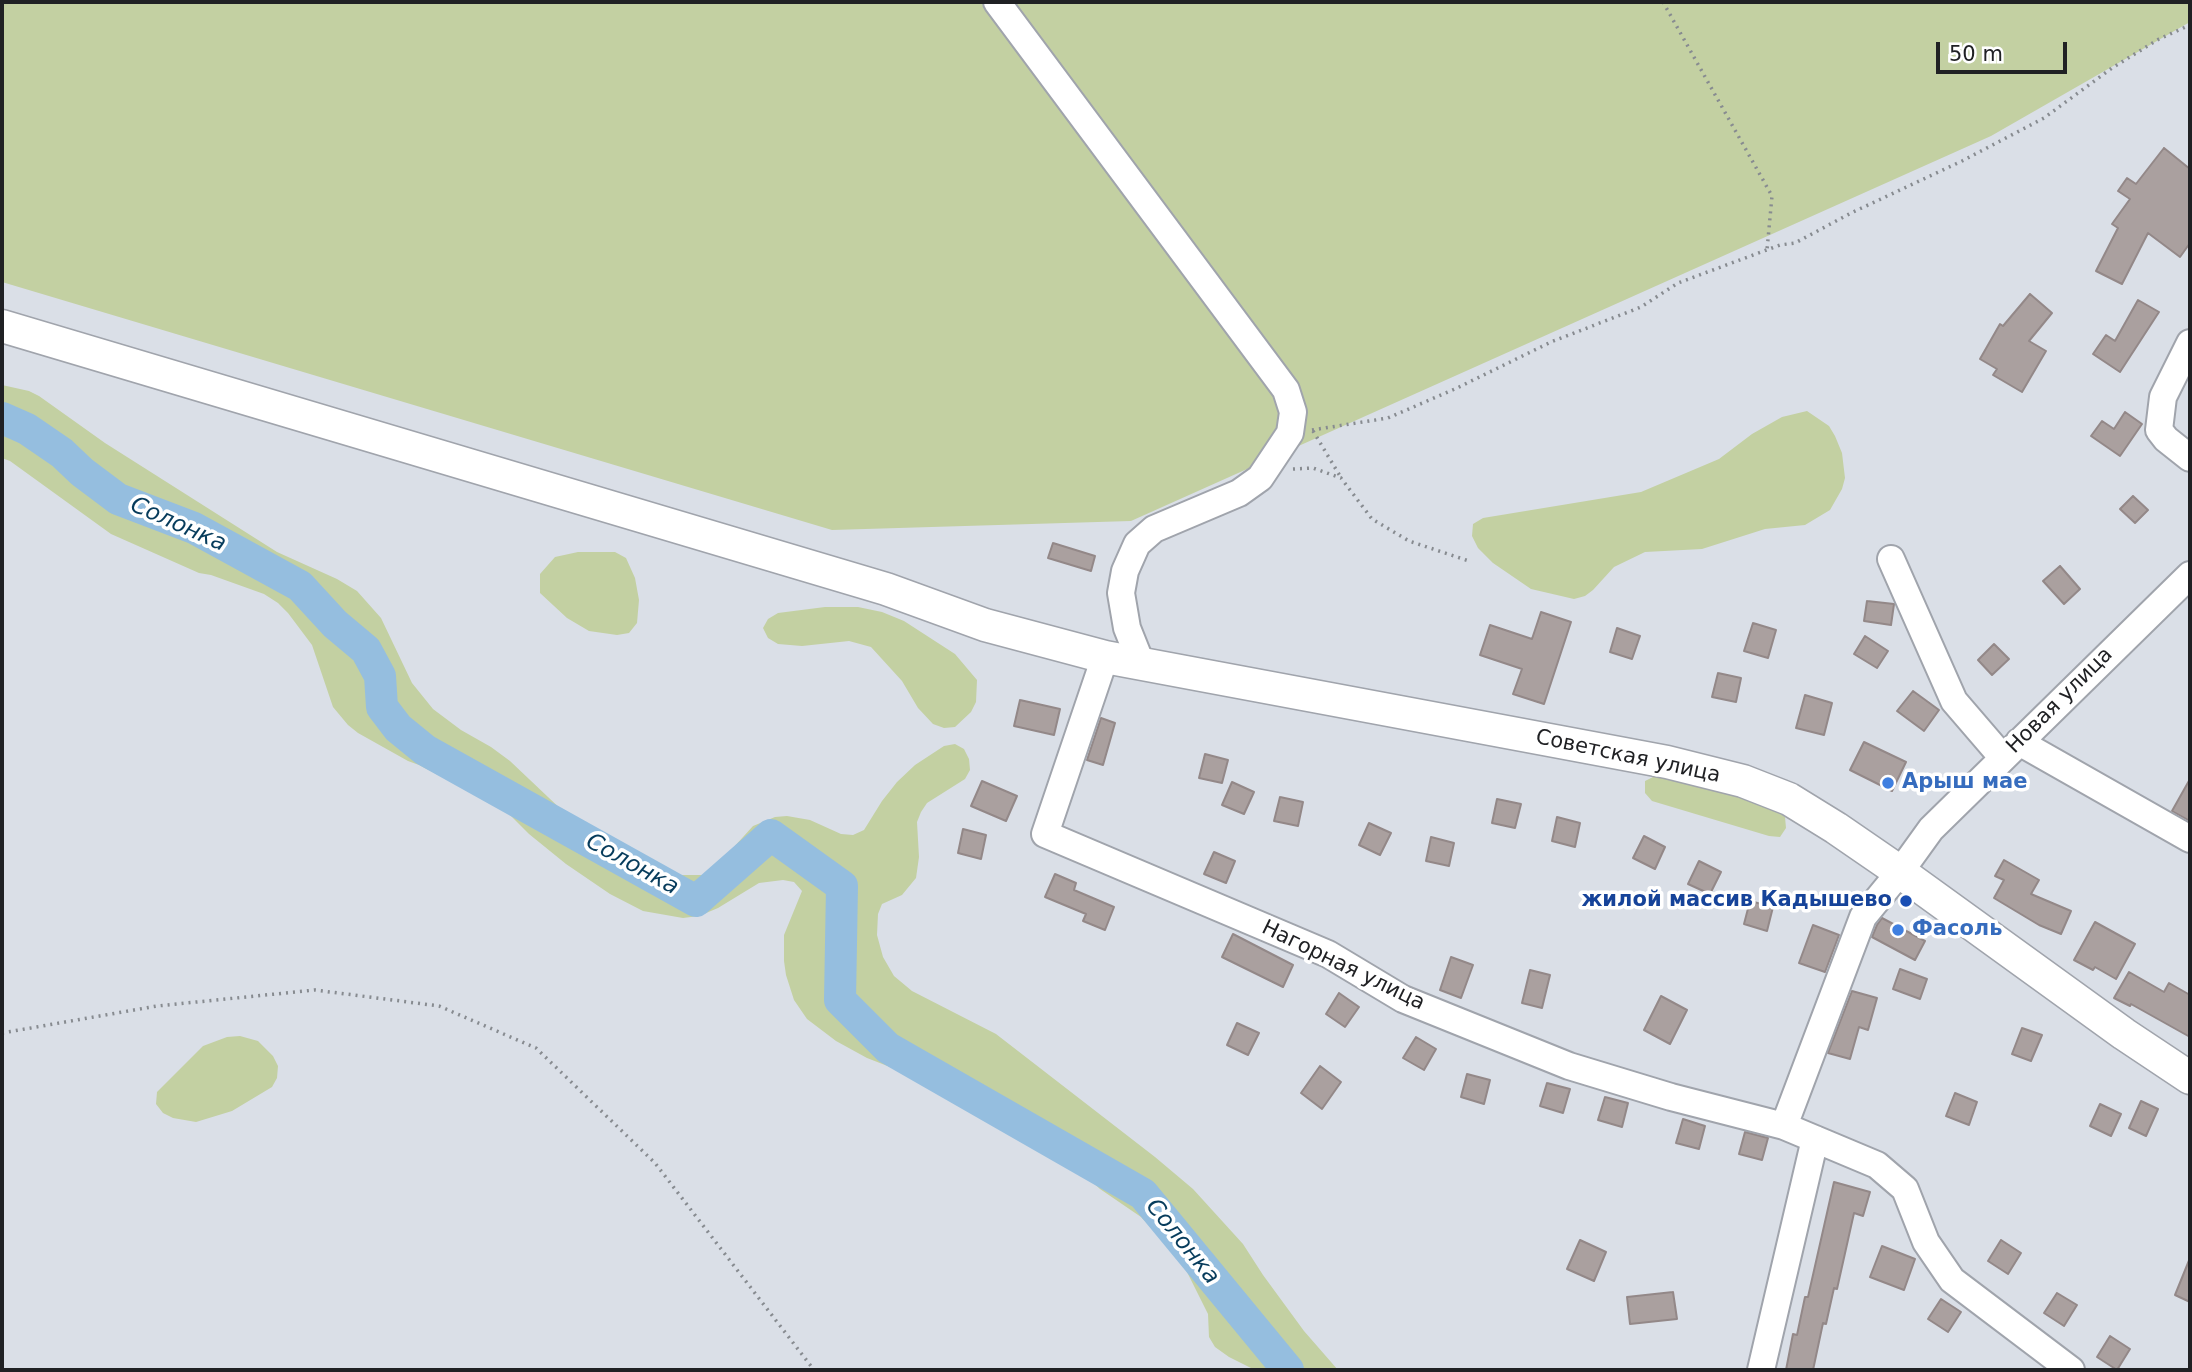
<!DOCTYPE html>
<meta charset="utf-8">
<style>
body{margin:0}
#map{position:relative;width:2192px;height:1372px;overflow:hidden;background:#dadfe7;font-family:"DejaVu Sans",sans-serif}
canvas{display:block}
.frame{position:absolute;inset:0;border:4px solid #202124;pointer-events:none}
.scale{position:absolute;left:1936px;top:42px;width:131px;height:32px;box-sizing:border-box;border:4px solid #202124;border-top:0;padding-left:9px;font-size:21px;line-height:24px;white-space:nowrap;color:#202124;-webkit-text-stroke:5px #fff;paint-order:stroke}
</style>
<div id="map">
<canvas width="2192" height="1372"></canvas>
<div class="frame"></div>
<div class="scale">50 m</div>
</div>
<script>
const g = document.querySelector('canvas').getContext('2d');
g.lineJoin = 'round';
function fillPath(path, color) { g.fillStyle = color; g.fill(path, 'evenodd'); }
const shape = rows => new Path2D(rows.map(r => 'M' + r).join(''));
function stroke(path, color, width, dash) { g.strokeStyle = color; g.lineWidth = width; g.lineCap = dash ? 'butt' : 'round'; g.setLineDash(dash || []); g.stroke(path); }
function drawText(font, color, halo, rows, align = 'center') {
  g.font = font + ' "DejaVu Sans",sans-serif'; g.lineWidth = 7; g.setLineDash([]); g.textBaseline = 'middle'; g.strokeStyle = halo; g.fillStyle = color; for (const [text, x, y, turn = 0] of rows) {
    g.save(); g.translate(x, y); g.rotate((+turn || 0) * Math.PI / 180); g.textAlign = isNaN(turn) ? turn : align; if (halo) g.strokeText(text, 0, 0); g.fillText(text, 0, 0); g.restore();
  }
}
const green = shape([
 [2,2,2190,2,2190,22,1991,136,1131,521,832,530,2,282],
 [2,385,29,391,39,396,105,443,277,552,337,579,357,591,381,618,412,683,433,709,461,730,491,747,510,761,567,815,648,869,670,875,705,875,714,869,753,826,775,817,787,816,810,820,841,834,853,835,864,830,882,801,897,782,915,765,944,746,955,744,964,749,969,759,970,770,965,779,927,803,921,812,917,822,919,857,916,878,902,895,882,904,878,914,877,935,883,957,894,976,912,991,996,1034,1155,1157,1193,1189,1243,1244,1263,1275,1304,1331,1338,1370,1255,1370,1229,1357,1215,1347,1209,1337,1208,1314,1181,1260,1141,1217,1100,1189,1062,1154,1026,1130,913,1076,867,1058,836,1041,807,1019,794,1000,786,975,784,961,784,935,802,891,794,882,783,880,759,883,718,908,699,916,683,918,643,911,610,894,566,864,529,834,504,809,419,765,408,761,358,733,348,725,333,707,312,645,288,613,278,603,264,594,211,575,199,573,111,534,10,461,2,458],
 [1807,411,1829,426,1835,436,1842,453,1845,478,1842,489,1830,510,1805,525,1765,529,1702,549,1645,552,1614,567,1593,590,1585,596,1574,599,1531,589,1493,563,1478,548,1472,536,1473,524,1483,518,1641,492,1719,459,1752,434,1782,417],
 [578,552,615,552,626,558,635,578,639,600,637,623,629,633,617,635,589,631,567,618,540,593,540,574,555,557],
 [825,607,858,607,882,612,904,621,955,654,977,680,976,702,971,712,955,727,944,728,933,724,918,708,902,681,871,647,849,641,802,646,778,644,768,638,763,628,768,619,778,613],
 [1655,776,1666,777,1766,803,1785,817,1786,828,1780,837,1769,836,1652,801,1645,793,1645,781],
 [240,1036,258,1041,273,1056,278,1066,277,1078,272,1087,232,1111,196,1122,173,1118,163,1113,156,1104,157,1092,203,1046,227,1037]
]);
const river = shape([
 [2,418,27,429,62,453,82,472,118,499,194,528,300,586,335,624,366,650,380,676,382,707,398,728,425,750,696,901,771,835,842,886,840,1000,888,1048,1143,1194,1288,1370]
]);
const building = shape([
 [2164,148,2190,169,2190,243,2180,257,2148,233,2122,284,2096,271,2118,228,2112,224,2130,199,2118,191,2127,178,2136,184,2164,148],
 [2030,294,2052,313,2029,341,2046,351,2022,392,1993,375,1997,369,1980,359,2000,324,2003,326,2030,294],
 [2138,300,2159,312,2120,372,2093,354,2106,335,2115,341,2138,300],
 [2125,412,2142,424,2120,456,2091,436,2102,421,2114,429,2125,412],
 [2133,496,2148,510,2135,523,2120,509,2133,496],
 [1053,543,1095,556,1091,571,1048,558,1053,543],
 [2060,566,2080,589,2064,604,2043,581,2060,566],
 [1867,601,1894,604,1891,625,1864,621,1867,601],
 [1541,612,1571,622,1544,704,1513,694,1522,669,1480,655,1490,625,1532,639,1541,612],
 [1753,623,1776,630,1768,658,1744,651,1753,623],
 [1617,628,1640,636,1632,659,1610,652,1617,628],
 [1865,636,1888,651,1877,668,1854,654,1865,636],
 [1994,644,2009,659,1992,675,1978,660,1994,644],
 [1718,673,1741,678,1736,702,1712,697,1718,673],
 [1913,691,1939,710,1924,731,1897,711,1913,691],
 [1805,695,1832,703,1824,735,1796,728,1805,695],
 [1020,700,1060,709,1054,735,1014,726,1020,700],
 [1101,718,1115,723,1103,765,1087,760,1101,718],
 [1864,742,1906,762,1892,791,1850,770,1864,742],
 [1205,754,1228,760,1222,783,1199,778,1205,754],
 [2190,779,2190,821,2172,811,2190,779],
 [982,781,1017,796,1006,821,971,806,982,781],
 [1232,782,1254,792,1244,814,1222,805,1232,782],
 [1280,797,1303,802,1298,826,1274,821,1280,797],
 [1497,799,1521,804,1515,828,1492,823,1497,799],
 [1557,817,1580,823,1575,847,1552,841,1557,817],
 [1369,823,1391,833,1380,855,1359,845,1369,823],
 [963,829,986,835,981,859,958,853,963,829],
 [1644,836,1665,847,1655,869,1633,858,1644,836],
 [1431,837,1454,843,1449,866,1426,861,1431,837],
 [1214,852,1235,861,1226,883,1204,874,1214,852],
 [2004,860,2039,880,2031,894,2071,911,2061,934,2039,925,1994,898,2004,880,1995,876,2004,860],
 [1699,861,1721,872,1710,894,1688,884,1699,861],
 [1055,874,1076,883,1074,890,1114,907,1105,930,1083,921,1086,914,1045,897,1055,874],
 [1750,901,1773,907,1767,931,1744,924,1750,901],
 [1882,918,1925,941,1915,960,1872,937,1877,925,1882,918],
 [2095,922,2135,944,2116,979,2095,967,2093,970,2074,960,2095,922],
 [1813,925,1839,935,1825,972,1799,963,1813,925],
 [1233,934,1293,965,1283,987,1222,957,1233,934],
 [1451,957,1473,965,1461,998,1440,990,1451,957],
 [1900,969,1927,979,1920,999,1893,989,1900,969],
 [1530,970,1550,975,1542,1008,1522,1003,1530,970],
 [2129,972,2164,992,2169,983,2190,995,2190,1037,2131,1004,2130,1006,2114,998,2129,972],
 [1852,991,1877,998,1868,1030,1859,1027,1850,1059,1828,1053,1852,991],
 [1339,993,1359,1007,1345,1027,1326,1014,1339,993],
 [1661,996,1687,1010,1670,1044,1644,1030,1661,996],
 [1237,1023,1259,1033,1248,1055,1227,1045,1237,1023],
 [2022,1028,2042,1035,2031,1061,2012,1054,2022,1028],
 [1416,1037,1436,1049,1424,1070,1403,1058,1416,1037],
 [1320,1066,1341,1082,1322,1109,1301,1093,1320,1066],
 [1467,1074,1490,1080,1484,1104,1461,1097,1467,1074],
 [1547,1083,1570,1089,1563,1113,1540,1106,1547,1083],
 [1955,1093,1977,1102,1969,1125,1946,1116,1955,1093],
 [1605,1097,1628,1103,1622,1127,1598,1120,1605,1097],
 [2141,1101,2158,1109,2146,1136,2129,1128,2141,1101],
 [2100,1104,2121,1114,2111,1136,2090,1126,2100,1104],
 [1683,1119,1705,1126,1699,1149,1676,1143,1683,1119],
 [1745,1132,1768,1138,1762,1160,1739,1154,1745,1132],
 [1834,1182,1870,1192,1863,1216,1854,1213,1837,1289,1834,1288,1826,1324,1823,1323,1813,1370,1786,1370,1793,1334,1797,1335,1805,1297,1808,1297,1834,1182],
 [1580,1240,1606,1252,1594,1281,1567,1269,1580,1240],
 [2001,1240,2021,1253,2008,1274,1988,1261,2001,1240],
 [1882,1246,1915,1259,1904,1290,1870,1277,1882,1246],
 [2190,1258,2190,1302,2175,1295,2190,1258],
 [1673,1292,1677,1319,1630,1324,1627,1297,1673,1292],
 [2057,1293,2077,1305,2064,1326,2044,1313,2057,1293],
 [1941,1299,1961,1312,1948,1332,1928,1319,1941,1299],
 [2110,1336,2130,1349,2117,1370,2097,1357,2110,1336]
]);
const path = shape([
 [1663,2,1772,196,1767,250],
 [1312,430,1388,418,1457,388,1551,342,1641,307,1678,283,1780,245,1795,243,1851,213,1962,161,2044,118,2112,68,2159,39,2190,25],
 [1313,431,1340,476],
 [1293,469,1313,468,1341,478,1372,519,1409,541,1469,561],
 [2,1033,157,1006,315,990,439,1006,536,1048,655,1163,814,1370]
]);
const minor = shape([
 [997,2,1286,390,1293,412,1290,433,1260,478,1239,493,1154,529,1137,544,1125,571,1121,593,1127,628,1141,663],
 [2190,343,2163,397,2159,430,2166,439,2190,458],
 [1891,559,1954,701,2003,758],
 [1105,657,1045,834,1328,954,1403,999,1569,1066,1671,1097,1784,1126,1877,1165,1905,1189,1926,1242,1952,1280,2071,1370],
 [2019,742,2190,839],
 [1784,1126,1863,917,1900,872,1931,829,2190,575],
 [1761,1370,1815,1139]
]);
const major = shape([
 [2,326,886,589,985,625,1105,657,1667,762,1743,781,1789,799,1836,828,1900,872,2124,1034,2190,1078]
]);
const markers = [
 [1888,783,7,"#3f7fe0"],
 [1906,901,7,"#1a4fb4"],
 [1898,930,7,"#3f7fe0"]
];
const streetNames = [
 ["Новая улица",2060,701,-45],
 ["Советская улица",1628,757,12],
 ["Нагорная улица",1343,966,26]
];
const shopNames = [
 ["Арыш мае",1902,783],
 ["Фасоль",1912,930]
];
const transitNames = [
 ["жилой массив Кадышево",1892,901]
];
const waterNames = [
 ["Солонка",178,525,24],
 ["Солонка",632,865,29],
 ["Солонка",1182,1242,51]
];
fillPath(green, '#c3d0a2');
stroke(river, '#95bedf', 32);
fillPath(building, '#aaa09f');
stroke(building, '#938888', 2);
stroke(minor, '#a0a4ac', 30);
stroke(major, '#a0a4ac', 35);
stroke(path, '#878b90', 3.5, [2, 5]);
stroke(minor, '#fff', 26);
stroke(major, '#fff', 32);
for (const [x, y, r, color] of markers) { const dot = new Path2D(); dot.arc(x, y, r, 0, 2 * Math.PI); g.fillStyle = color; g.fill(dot); stroke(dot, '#fff', 2.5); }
drawText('21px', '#202124', '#fff', streetNames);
drawText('bold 21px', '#366cbe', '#fff', shopNames, 'left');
drawText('bold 21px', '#164399', '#fff', transitNames, 'right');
drawText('italic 23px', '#073c5c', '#fff', waterNames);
</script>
